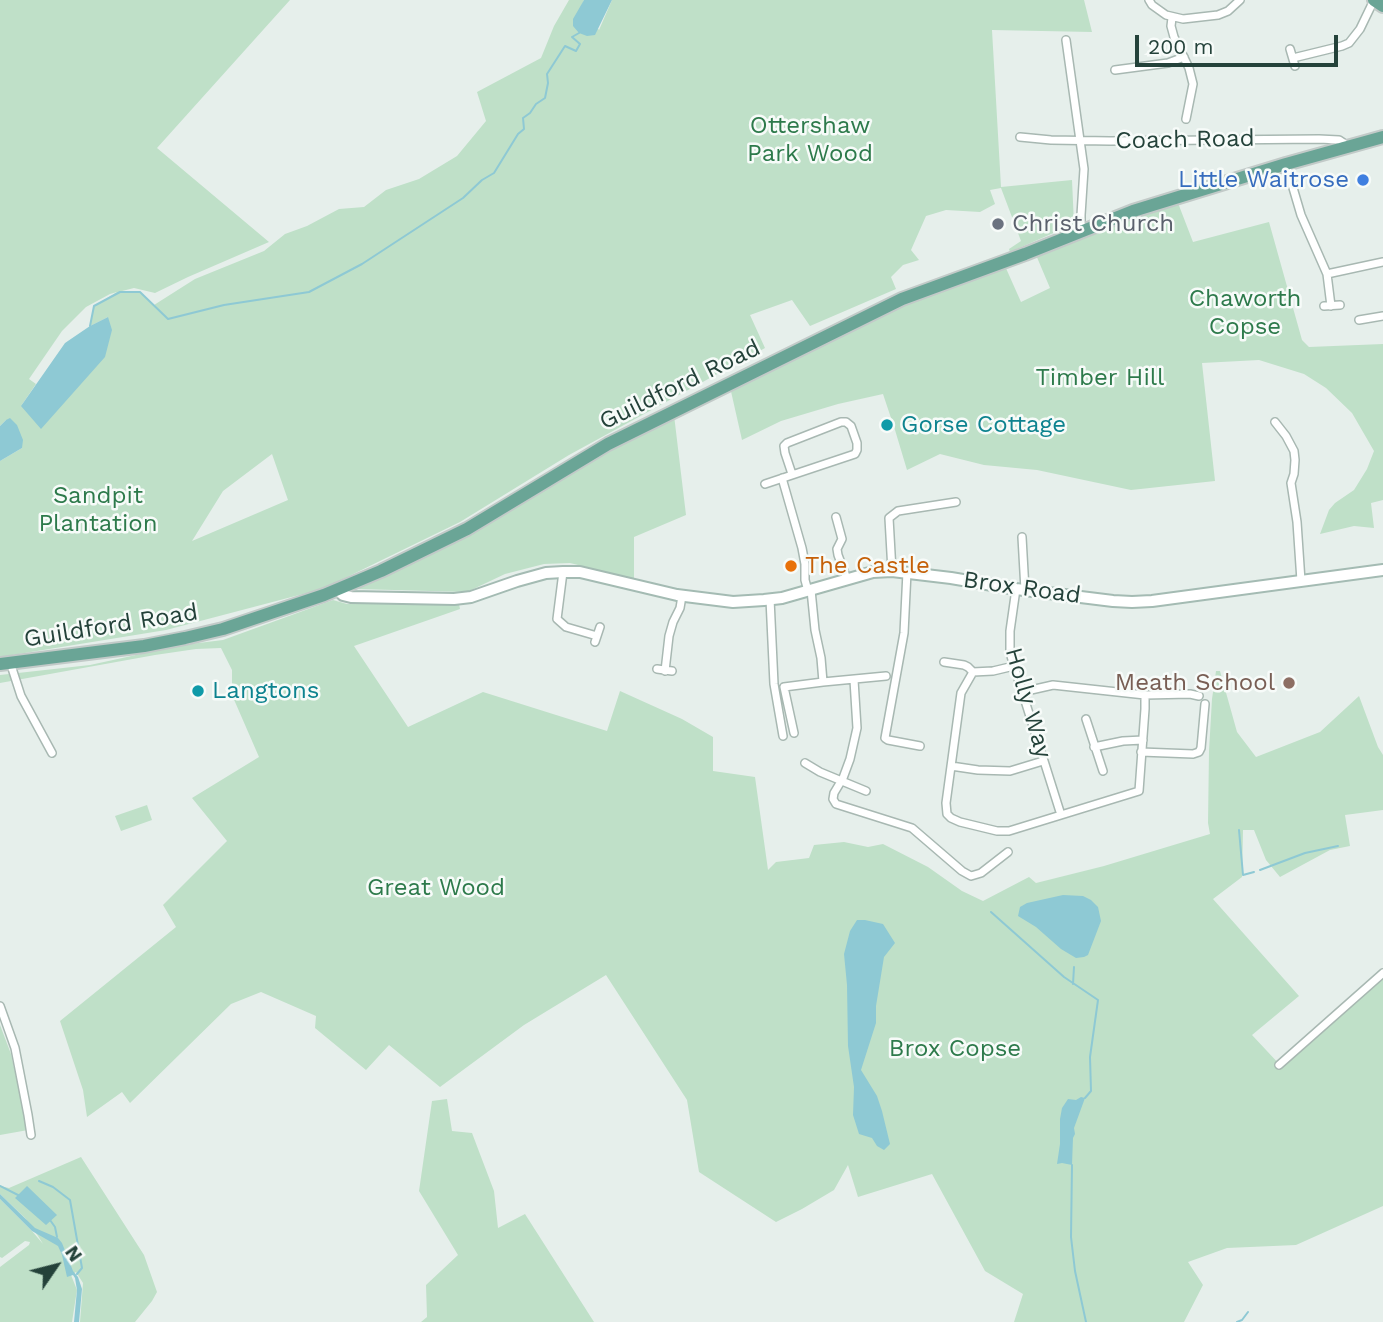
<!DOCTYPE html>
<style>
body{margin:0}
#map{position:relative;width:1383px;height:1322px;overflow:hidden;background:#e6efeb;font-family:"Work Sans",sans-serif}
canvas{display:block}
.north{position:absolute;left:21px;top:1231px;width:70px;height:70px;-webkit-text-stroke:5px #f7fbf9;paint-order:stroke;rotate:55deg;font-size:19px;font-weight:700;line-height:28px;text-align:center;color:#24423a}
.north::after{content:'';display:block;margin:auto;width:24px;height:32px;background:#24423a;clip-path:polygon(50% 0,100% 100%,50% 72%,0 100%)}
.scale{position:absolute;left:1135px;top:35px;width:203px;height:32px;box-sizing:border-box;border:4px solid #24423a;border-top:0;padding-left:9px;font-size:21px;line-height:24px;white-space:nowrap;color:#24423a;-webkit-text-stroke:5px #f7fbf9;paint-order:stroke}
</style>
<div id="map">
<canvas width="1383" height="1322"></canvas>
<div class="north">N</div>
<div class="scale">200 m</div>
</div>
<script>
const g = document.querySelector('canvas').getContext('2d');
g.lineJoin = 'round';
function fillPath(path, color) { g.fillStyle = color; g.fill(path, 'evenodd'); }
const shape = rows => new Path2D(rows.map(r => 'M' + r).join(''));
function stroke(path, color, width, dash) { g.strokeStyle = color; g.lineWidth = width; g.lineCap = dash ? 'butt' : 'round'; g.setLineDash(dash || []); g.stroke(path); }
function drawText(font, color, halo, rows, align = 'center') {
  g.font = font + ' "Work Sans",sans-serif'; g.lineWidth = 5; g.setLineDash([]); g.textBaseline = 'middle'; g.strokeStyle = halo; g.fillStyle = color; for (const [text, x, y, turn = 0] of rows) {
    g.save(); g.translate(x, y); g.rotate((+turn || 0) * Math.PI / 180); g.textAlign = isNaN(turn) ? turn : align; if (halo) g.strokeText(text, 0, 0); g.fillText(text, 0, 0); g.restore();
  }
}
const green = shape([
 [0,0,290,0,157,148,269,242,188,277,155,293,134,288,122,291,140,292,154,305,195,279,264,251,285,234,307,226,339,209,364,207,386,190,419,179,457,156,486,121,477,92,541,58,554,26,569,0,584,0,582,5,599,30,612,0,1084,0,1092,32,992,30,1001,187,1072,180,1074,224,1010,252,1009,249,1021,241,1001,188,990,190,995,204,980,212,946,210,926,216,911,250,919,260,903,265,891,277,896,289,810,326,792,300,750,315,765,348,569,455,460,522,341,580,322,589,166,630,0,657,0,461,22,448,6,420,0,426],
 [117,292,94,306,90,326,108,317,21,406,36,384,29,379,62,331,86,307,110,294],
 [272,454,288,500,192,541,223,491],
 [1178,203,1193,242,1269,222,1302,340,1309,347,1383,344,1383,500,1371,503,1374,528,1354,526,1320,534,1329,510,1335,503,1354,490,1367,469,1374,451,1352,413,1326,388,1304,374,1259,360,1202,363,1215,481,1131,490,1037,470,984,465,940,454,907,470,895,430,883,394,838,404,781,421,742,440,730,387,887,310,1005,266,1021,302,1050,288,1036,255,1106,226],
 [674,415,686,515,634,537,634,579,570,563,544,564,505,574,467,592,357,589,470,535,619,443],
 [333,600,347,604,459,604,460,609,354,646,408,727,483,692,607,731,620,691,682,719,713,737,713,771,755,777,768,870,776,862,809,858,814,845,844,842,868,847,883,844,928,867,962,891,983,901,1029,877,1036,883,1104,866,1210,834,1208,823,1209,751,1212,699,1216,671,1220,671,1237,732,1256,757,1320,732,1359,696,1378,747,1383,755,1383,810,1345,815,1350,846,1330,850,1280,877,1266,860,1254,830,1243,830,1242,877,1213,899,1299,996,1252,1035,1281,1066,1383,978,1383,1206,1296,1245,1227,1248,1188,1262,1203,1285,1184,1322,1014,1322,1023,1294,985,1271,932,1174,858,1197,848,1165,834,1190,802,1209,776,1222,699,1172,687,1100,606,975,524,1025,440,1087,389,1045,366,1070,315,1028,316,1016,261,992,231,1004,130,1103,122,1092,87,1117,83,1090,60,1021,176,927,163,905,227,841,192,798,259,757,232,695,232,670,221,648,196,649,155,655,0,683,0,675,90,665,182,645,223,640],
 [147,805,152,820,121,831,115,816],
 [0,1025,11,1054,28,1130,0,1135],
 [447,1099,452,1131,472,1133,494,1191,498,1228,525,1214,594,1322,421,1322,427,1317,426,1285,458,1255,419,1191,432,1101],
 [81,1157,144,1255,157,1292,152,1301,135,1322,80,1322,83,1283,76,1272,71,1275,77,1290,72,1322,0,1322,0,1267,29,1245,30,1242,25,1241,2,1258,0,1257,0,1199,32,1231,43,1244,38,1236,25,1218,0,1194,0,1186,9,1188]
]);
const water = shape([
 [584,0,612,0,595,35,587,36,579,33,573,26,573,19],
 [108,317,112,330,105,357,41,429,21,406,65,343,90,326],
 [10,418,17,425,23,440,22,448,0,461,0,426,6,420],
 [1063,895,1083,896,1091,900,1098,907,1101,921,1088,955,1084,957,1076,958,1061,949,1036,927,1018,916,1020,907,1027,903],
 [857,920,865,920,883,924,895,943,884,957,876,1006,876,1023,861,1070,877,1096,882,1111,890,1144,884,1150,877,1146,872,1138,859,1134,853,1115,854,1087,848,1046,847,985,844,954,850,931],
 [1081,1097,1085,1098,1074,1128,1075,1134,1073,1138,1072,1165,1062,1163,1057,1164,1060,1144,1060,1119,1062,1108,1068,1099,1076,1100],
 [27,1186,57,1215,46,1225,15,1198],
 [0,1194,35,1228,58,1238,62,1243,73,1271,78,1277,82,1289,79,1322,74,1322,77,1290,75,1278,73,1275,67,1277,62,1255,58,1246,32,1231,0,1199]
]);
const stream = shape([
 [90,326,94,306,120,292,140,292,168,319,224,305,309,292,362,264,463,198,482,180,494,173,518,134,524,129,523,118,530,113,536,104,545,98,548,83,547,74,565,46,576,51,580,44,572,37,579,33],
 [1239,830,1243,875,1254,872],
 [1260,870,1305,853,1338,846],
 [991,912,1064,977,1098,1000,1090,1057,1091,1091,1085,1098],
 [1073,984,1074,967],
 [1072,1165,1071,1237,1075,1271,1086,1322],
 [39,1181,53,1187,70,1200,82,1268,77,1274],
 [0,1186,18,1195],
 [50,1220,55,1227,57,1237],
 [1237,1322,1242,1320,1248,1312]
]);
const street = shape([
 [1149,0,1152,5,1166,15,1183,19,1218,15,1228,11,1240,0],
 [1172,18,1171,26,1174,37,1189,68,1193,84,1186,119],
 [1066,40,1084,169,1081,215,1081,224,1084,230],
 [1290,49,1295,66],
 [1293,58,1342,46,1349,43,1360,29,1374,0],
 [1115,70,1168,63,1184,57],
 [1020,137,1051,140,1110,141,1319,139,1339,140,1348,146],
 [1286,164,1301,215,1327,274,1331,306],
 [1327,274,1383,262],
 [1324,306,1340,305],
 [1359,320,1383,316],
 [1275,422,1286,436,1294,451,1295,460,1294,474,1291,483,1297,522,1301,581],
 [782,478,802,548,805,564,805,580,808,591],
 [765,484,855,454,857,450,857,443,851,426,846,422,841,422,787,443,784,446,785,453,792,474],
 [836,517,842,539,837,549,838,555,847,579],
 [1022,537,1025,590],
 [892,571,889,518,898,511,956,502],
 [563,572,557,619,566,627,597,636],
 [907,572,904,633,885,738,888,740,920,746],
 [1016,589,1010,631,1010,653,1061,815],
 [811,590,815,630,821,658,823,682,886,676],
 [770,599,774,684,783,736],
 [595,642,600,627],
 [10,662,21,696,52,753],
 [944,662,964,665,968,667,973,672],
 [1014,666,993,671,973,672,961,693,946,803,947,814,951,818,960,822,997,831,1009,831,1139,791,1145,709,1145,695],
 [657,669,672,671],
 [665,671,669,636,673,622,680,608,682,596],
 [854,680,857,728,850,759,843,778,834,793,833,799,836,804,912,828,962,871,971,876,981,873,1008,852],
 [1022,692,1053,685,1145,695,1190,694,1199,696],
 [1086,719,1103,771],
 [794,733,784,687,823,682],
 [1094,747,1123,741,1143,740],
 [1141,752,1193,754,1199,752,1201,748,1205,704],
 [805,763,820,772,866,791],
 [951,766,978,770,1010,771,1043,761],
 [0,1006,15,1048,28,1115,31,1135],
 [1279,1065,1383,973]
]);
const secondary = shape([
 [337,589,343,595,351,597,454,599,471,597,517,581,546,573,563,572,580,572,677,595,733,602,764,600,782,598,873,572,892,571,951,578,1016,589,1113,601,1132,602,1152,601,1383,570]
]);
const primary = shape([
 [1374,0,1383,6],
 [0,664,144,646,185,638,223,629,324,595,381,571,467,529,608,444,902,299,1025,254,1133,211,1286,164,1383,137]
]);
const markers = [
 [1363,180,7,"#3f7fe0"],
 [998,224,7,"#6b7280"],
 [887,425,7,"#0f9aa8"],
 [791,566,7,"#e8710a"],
 [1289,683,7,"#8d6e63"],
 [198,691,7,"#0f9aa8"]
];
const parkNames = [
 ["Ottershaw",810,126],
 ["Park Wood",810,154],
 ["Chaworth",1245,299],
 ["Copse",1245,327],
 ["Timber Hill",1100,378],
 ["Sandpit",98,496],
 ["Plantation",98,524],
 ["Great Wood",436,888],
 ["Brox Copse",955,1049]
];
const streetNames = [
 ["Coach Road",1185,140,-1],
 ["Guildford Road",680,385,-26],
 ["Brox Road",1022,588,8],
 ["Guildford Road",111,626,-9],
 ["Holly Way",1028,703,74]
];
const shopNames = [
 ["Little Waitrose",1349,180]
];
const worshipNames = [
 ["Christ Church",1012,224]
];
const cultureNames = [
 ["Gorse Cottage",901,425],
 ["Langtons",212,691]
];
const foodNames = [
 ["The Castle",805,566]
];
const educationNames = [
 ["Meath School",1275,683]
];
fillPath(green, '#bfe0c8');
fillPath(water, '#8ec9d4');
stroke(stream, '#8ec9d4', 2);
stroke(street, '#a8b8b2', 10);
stroke(secondary, '#a4bbb3', 14);
stroke(primary, '#c2cac8', 16);
stroke(street, '#fff', 7);
stroke(secondary, '#fff', 10);
stroke(primary, '#6aa596', 12);
for (const [x, y, r, color] of markers) { const dot = new Path2D(); dot.arc(x, y, r, 0, 2 * Math.PI); g.fillStyle = color; g.fill(dot); stroke(dot, '#f7fbf9', 2.5); }
drawText('24px', '#2d7a4b', '#f7fbf9', parkNames);
drawText('24px', '#24423a', '#f7fbf9', streetNames);
drawText('24px', '#366cbe', '#f7fbf9', shopNames, 'right');
drawText('24px', '#5b616d', '#f7fbf9', worshipNames, 'left');
drawText('24px', '#0d838f', '#f7fbf9', cultureNames, 'left');
drawText('24px', '#c56008', '#f7fbf9', foodNames, 'left');
drawText('24px', '#785e54', '#f7fbf9', educationNames, 'right');
</script>
